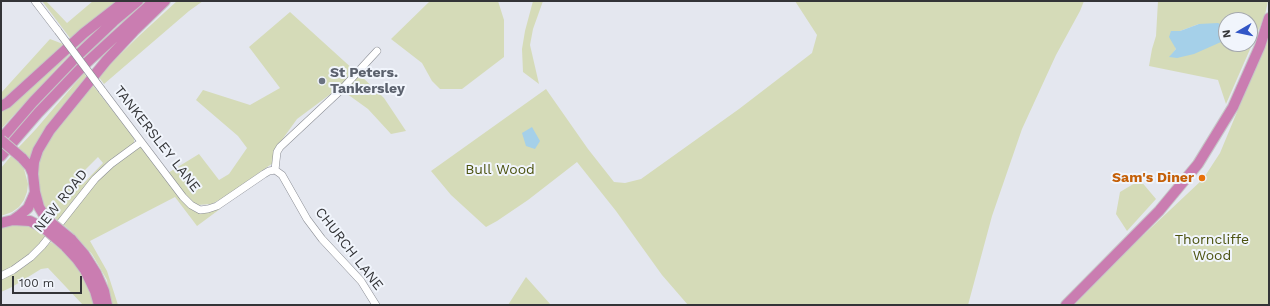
<!DOCTYPE html>
<style>
body{margin:0}
#map{position:relative;width:1270px;height:306px;overflow:hidden;background:#e4e7ef;font-family:"Work Sans",sans-serif}
canvas{display:block}
.frame{position:absolute;inset:0;border:2px solid #333437;pointer-events:none}
.north{position:absolute;left:1218px;top:12px;width:40px;height:40px;box-sizing:border-box;background:#f1f5fc;border:1px solid #a5a8ad;border-radius:50%;rotate:261deg;font-size:11px;font-weight:700;line-height:16px;text-align:center;color:#333437}
.north::after{content:'';display:block;margin:auto;width:14px;height:18px;background:#3256c6;clip-path:polygon(50% 0,100% 100%,50% 72%,0 100%)}
.scale{position:absolute;left:12px;top:276px;width:70px;height:18px;box-sizing:border-box;border:2px solid #333437;border-top:0;padding-left:5px;font-size:12px;line-height:14px;white-space:nowrap;color:#333437;-webkit-text-stroke:3px #f1f5fc;paint-order:stroke}
</style>
<div id="map">
<canvas width="1270" height="306"></canvas>
<div class="frame"></div>
<div class="north">N</div>
<div class="scale">100 m</div>
</div>
<script>
const g = document.querySelector('canvas').getContext('2d');
g.lineJoin = 'round';
function fillPath(path, color) { g.fillStyle = color; g.fill(path, 'evenodd'); }
const shape = rows => new Path2D(rows.map(r => 'M' + r).join(''));
function stroke(path, color, width, dash) { g.strokeStyle = color; g.lineWidth = width; g.lineCap = dash ? 'butt' : 'round'; g.setLineDash(dash || []); g.stroke(path); }
function drawText(font, color, halo, rows, align = 'center') {
  g.font = font + ' "Work Sans",sans-serif'; g.lineWidth = 4; g.setLineDash([]); g.textBaseline = 'middle'; g.strokeStyle = halo; g.fillStyle = color; for (const [text, x, y, turn = 0] of rows) {
    g.save(); g.translate(x, y); g.rotate((+turn || 0) * Math.PI / 180); g.textAlign = isNaN(turn) ? turn : align; if (halo) g.strokeText(text, 0, 0); g.fillText(text, 0, 0); g.restore();
  }
}
const green = shape([
 [42,1,46,1,67,23,93,1,117,1,70,38],
 [177,1,203,1,189,11,104,84,98,76,140,35],
 [430,1,498,1,504,20,504,57,462,89,440,89,432,81,422,63,391,39],
 [533,1,543,1,533,29,530,45,539,84,523,72,522,49,525,31],
 [795,1,1084,1,1080,11,1056,55,1022,129,992,216,968,305,688,305,662,275,616,211,577,162,528,200,497,221,486,227,451,195,431,171,546,89,588,149,614,182,625,183,641,179,739,109,812,53,817,35],
 [1158,1,1268,1,1265,15,1226,104,1218,80,1149,66,1152,49,1156,36],
 [1238,12,1245,14,1243,20,1250,20,1250,44,1226,44,1226,20,1234,20],
 [1199,24,1170,57,1176,49,1171,31,1180,31],
 [290,12,355,71,340,87,297,119,274,151,273,163,226,196,212,204,197,205,190,201,168,173,199,154,219,180,229,174,247,148,238,136,196,100,203,90,250,105,280,88,249,47],
 [1269,35,1269,305,1074,305,1136,242,1203,179,1220,153],
 [50,39,63,44,11,94,1,104,1,93],
 [68,51,70,54,1,129,1,110],
 [84,73,87,78,32,165,25,159,27,156,18,148,36,129],
 [359,74,384,98,406,131,391,134,368,109,343,91],
 [92,84,134,138,134,143,138,147,143,148,194,211,201,213,218,208,220,209,197,226,175,197,90,241,107,271,118,305,111,305,107,280,92,254,71,231,50,214,42,204,37,185,37,162,47,138],
 [98,157,103,163,83,184,78,178,81,176,80,175],
 [11,156,22,165,24,169,28,184,27,192,24,200,19,207,12,212,1,216,1,168],
 [1140,180,1156,199,1127,231,1116,214,1120,192],
 [23,224,37,229,47,237,32,253,1,274,1,227],
 [51,242,68,255,77,267,87,283,94,305,83,305,48,268,41,269,12,287,1,292,1,280,25,266],
 [526,277,551,305,508,305]
]);
const water = shape([
 [1218,23,1222,25,1225,35,1221,42,1194,54,1177,58,1169,57,1176,49,1169,37,1171,31,1180,31,1199,24],
 [532,127,540,141,535,149,526,146,522,133]
]);
const minor = shape([
 [35,1,58,31],
 [102,90,183,197,191,205,200,210,208,209,217,206,264,174,269,171,275,170],
 [275,170,282,175,307,219,322,239,361,281,376,305],
 [275,170,277,152,280,147,342,89,377,51],
 [1,276,13,270,31,257,42,246,95,179,111,164,141,142]
]);
const highway = shape([
 [1,106,7,103,84,33,125,1],
 [1,139,33,102,78,55,114,21,138,1],
 [1,156,38,113,83,66,154,1],
 [33,174,34,162,38,150,50,130,106,61,134,31,165,1],
 [35,192,39,207,45,217,49,221],
 [13,220,30,221,44,228],
 [1,223,13,220,20,215,28,208,33,197,35,192,33,174,30,167,22,158],
 [71,239,84,254,96,273,104,291,107,305],
 [65,246,77,259,85,270,95,291,99,305],
 [1066,305,1159,211,1198,164,1233,107,1260,46,1269,18]
]);
const minorBridge = shape([
 [58,31,102,90]
]);
const highwayBridge = shape([
 [1,140,22,158],
 [49,221,71,239],
 [44,228,65,246]
]);
const markers = [
 [322,81,4,"#6b7280"],
 [1202,178,4,"#e8710a"]
];
const worshipNames = [
 ["St Peters.",330,73],
 ["Tankersley",330,89]
];
const streetNames = [
 ["TANKERSLEY LANE",157,139,52],
 ["NEW ROAD",61,201,-51],
 ["CHURCH LANE",349,249,52]
];
const parkNames = [
 ["Bull Wood",500,170],
 ["Thorncliffe",1212,240],
 ["Wood",1212,256]
];
const foodNames = [
 ["Sam's Diner",1194,178]
];
fillPath(green, '#d5dbb8');
fillPath(water, '#a5d0e9');
stroke(minor, '#8b8e95', 8);
stroke(highway, '#c6c6c7', 12);
stroke(minor, '#fff', 7);
stroke(highway, '#ca7db1', 10);
stroke(minorBridge, '#8b8e95', 8, []);
stroke(highwayBridge, '#c6c6c7', 12, []);
stroke(minorBridge, '#fff', 7);
stroke(highwayBridge, '#ca7db1', 10);
for (const [x, y, r, color] of markers) { const dot = new Path2D(); dot.arc(x, y, r, 0, 2 * Math.PI); g.fillStyle = color; g.fill(dot); stroke(dot, '#f1f5fc', 1.5); }
drawText('bold 14px', '#5b616d', '#f1f5fc', worshipNames, 'left');
drawText('14px', '#333437', '#f1f5fc', streetNames);
drawText('14px', '#4b520e', '#f1f5fc', parkNames);
drawText('bold 14px', '#c56008', '#f1f5fc', foodNames, 'right');
</script>
